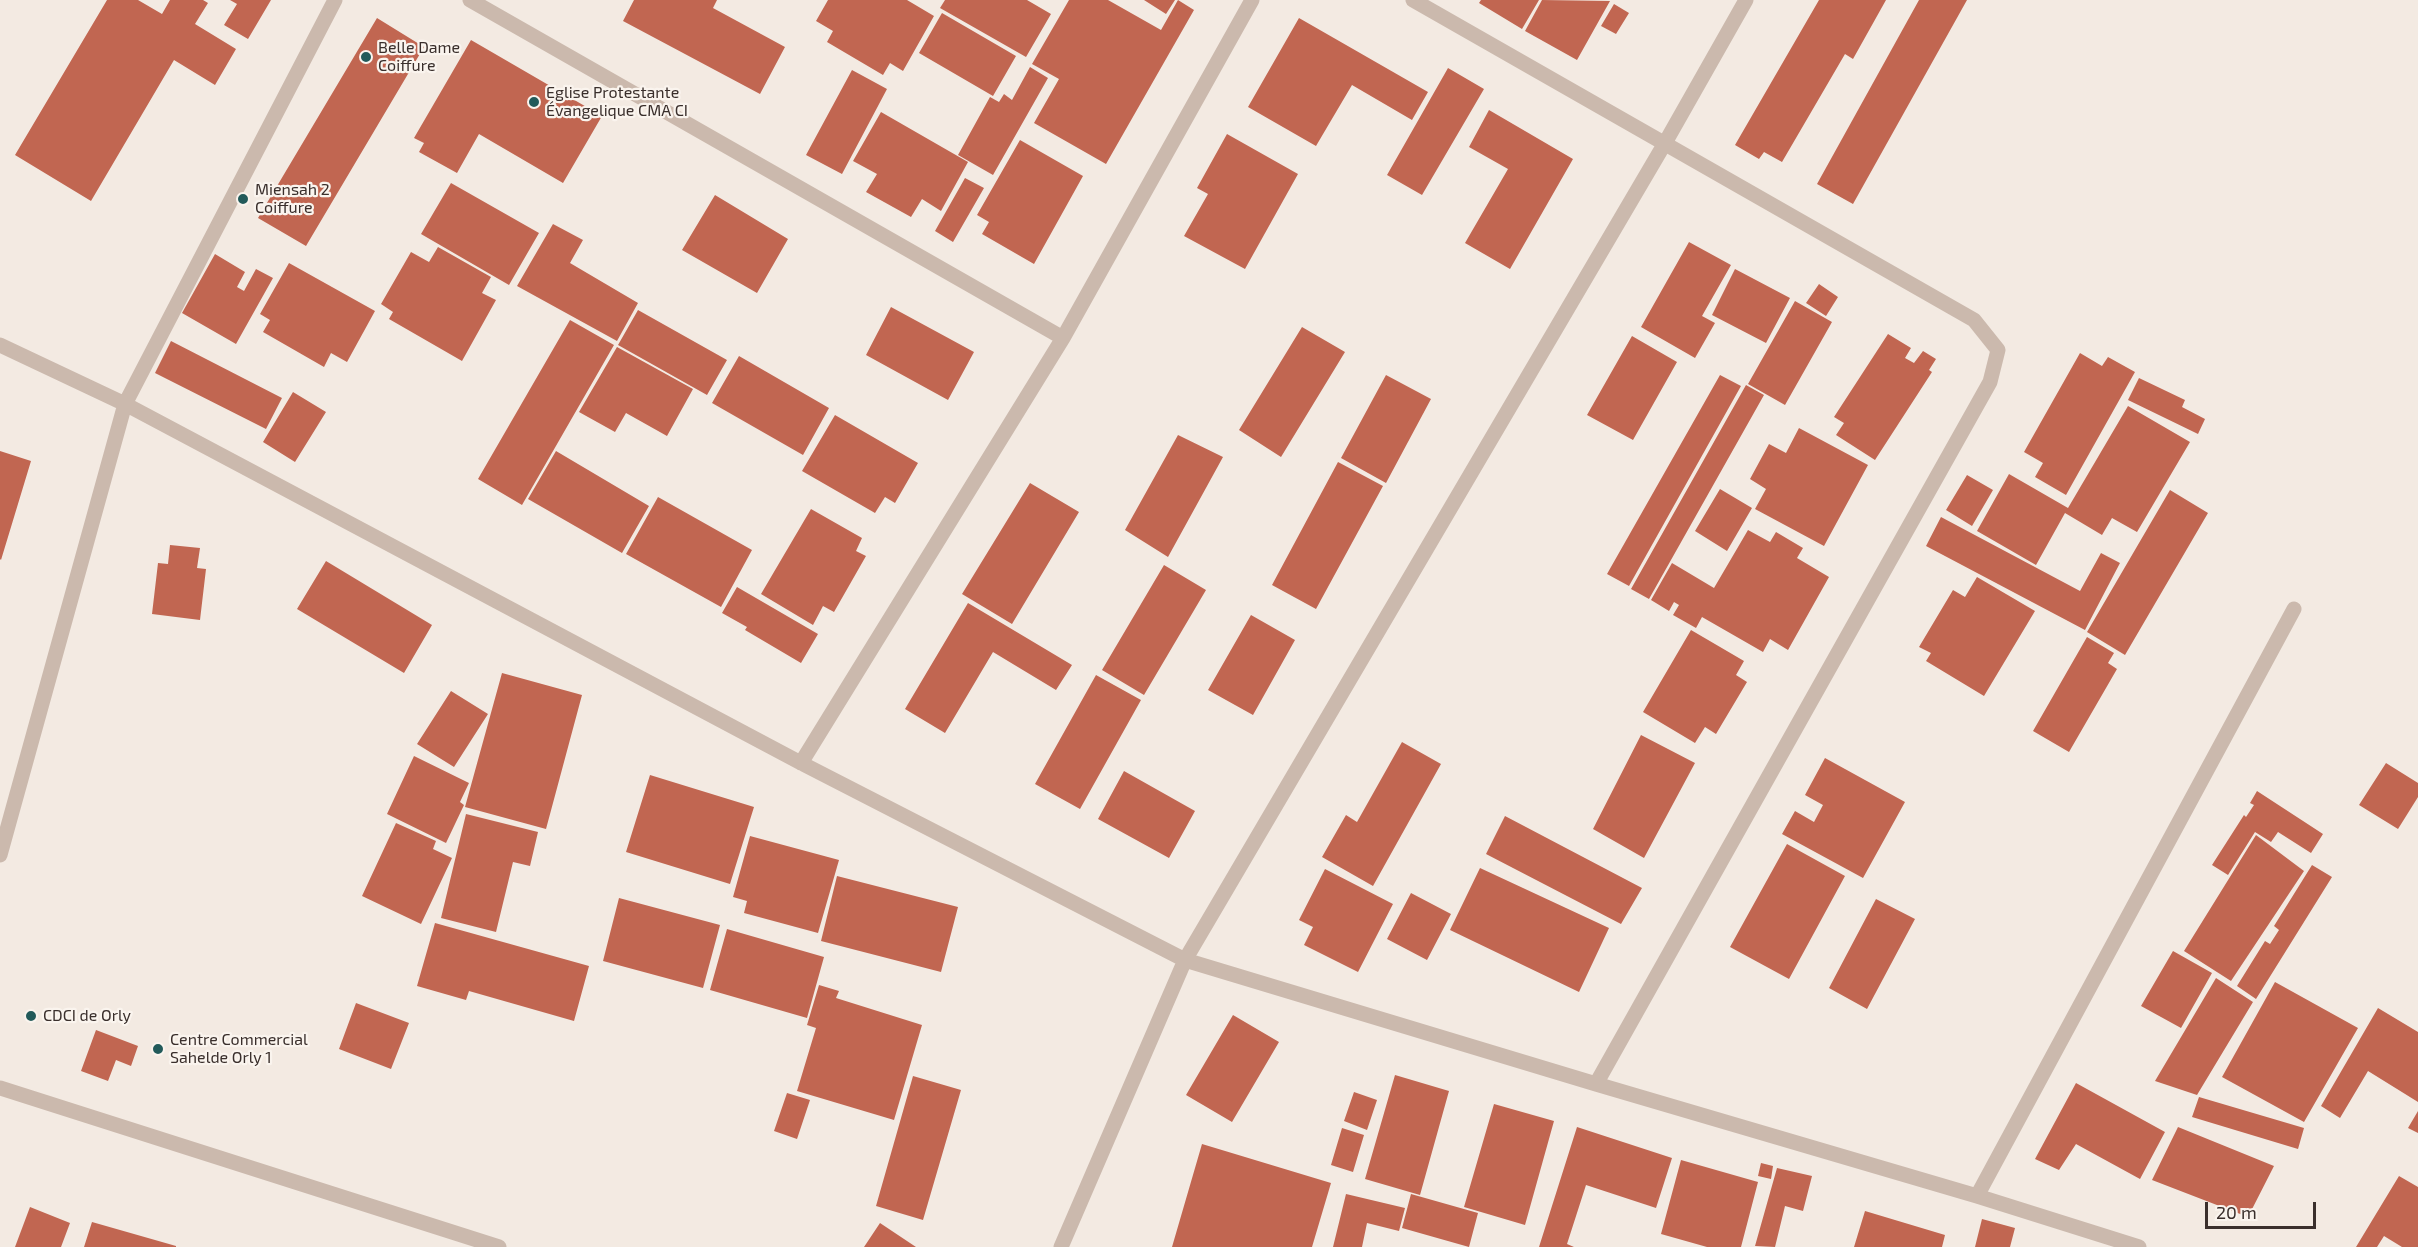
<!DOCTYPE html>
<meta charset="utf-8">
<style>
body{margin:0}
#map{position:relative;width:2418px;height:1247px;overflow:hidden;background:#f3eae2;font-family:"Exo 2",sans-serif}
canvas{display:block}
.scale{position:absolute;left:2205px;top:1202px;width:111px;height:27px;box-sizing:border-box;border:3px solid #3a2f2c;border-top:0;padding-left:8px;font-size:18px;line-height:21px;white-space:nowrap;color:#3a2f2c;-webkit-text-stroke:4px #faf4ee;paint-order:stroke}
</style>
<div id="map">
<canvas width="2418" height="1247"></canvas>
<div class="scale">20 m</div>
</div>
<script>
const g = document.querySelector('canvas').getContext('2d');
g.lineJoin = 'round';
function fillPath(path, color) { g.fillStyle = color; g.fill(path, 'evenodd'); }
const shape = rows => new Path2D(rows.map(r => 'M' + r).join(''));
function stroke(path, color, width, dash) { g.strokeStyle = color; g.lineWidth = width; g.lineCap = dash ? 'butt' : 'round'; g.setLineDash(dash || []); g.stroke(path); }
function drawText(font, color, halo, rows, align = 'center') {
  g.font = font + ' "Exo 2",sans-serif'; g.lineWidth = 4.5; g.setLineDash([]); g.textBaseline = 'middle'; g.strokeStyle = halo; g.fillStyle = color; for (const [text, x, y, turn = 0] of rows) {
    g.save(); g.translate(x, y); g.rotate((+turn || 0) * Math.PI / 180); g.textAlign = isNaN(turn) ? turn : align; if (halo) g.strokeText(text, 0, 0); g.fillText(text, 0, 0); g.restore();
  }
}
const building = shape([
 [107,0,138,0,162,14,170,0,203,0,208,3,195,24,236,49,215,85,174,60,91,201,15,155],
 [230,0,271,0,248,39,224,25,237,4],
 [634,0,717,0,713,8,785,47,760,94,623,21],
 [828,0,907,0,934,16,903,71,890,63,883,75,827,42,833,31,816,21],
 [945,0,1027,0,1051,14,1026,57,940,8],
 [1069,0,1108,0,1161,30,1178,0,1194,10,1106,164,1034,123,1059,79,1032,64],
 [1144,0,1175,0,1166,14],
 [1481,0,1539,0,1522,29,1479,3],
 [1542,0,1610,1,1577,60,1525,31],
 [1819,0,1886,0,1853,59,1845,54,1782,162,1764,152,1759,159,1735,145],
 [1919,0,1967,0,1853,204,1817,184],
 [1614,4,1629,13,1616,34,1601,26],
 [942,13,1016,56,993,96,919,53],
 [377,18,424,47,306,246,258,218],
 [1299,18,1428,92,1412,120,1352,85,1316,146,1248,107],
 [471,40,602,116,563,183,479,134,457,173,419,152,424,143,414,138],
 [1030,67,1048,78,993,175,958,155,990,97,999,102,1004,94,1012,100],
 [1448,68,1484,89,1422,195,1387,175],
 [852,70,887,89,842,174,806,155],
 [1489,110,1573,159,1510,269,1465,243,1508,169,1469,147],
 [881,112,968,162,941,211,922,199,911,217,866,192,877,174,853,161],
 [1227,134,1298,174,1245,269,1184,236,1208,194,1197,188],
 [1020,140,1083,176,1034,264,982,234,989,222,977,215],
 [965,178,984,188,953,242,935,231],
 [451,183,539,233,509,285,421,234],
 [715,195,788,239,757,293,682,250],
 [553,224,583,240,570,263,638,303,617,341,517,286],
 [1689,242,1731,265,1702,316,1715,323,1695,358,1641,327],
 [438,247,491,277,482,293,496,300,462,361,389,319,393,312,381,304,411,252,429,262],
 [215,254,245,272,237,287,244,291,256,269,273,278,236,344,182,313],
 [289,263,375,311,347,362,331,353,324,367,263,332,270,320,260,314],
 [1735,269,1790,298,1766,343,1712,315],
 [1819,284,1838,297,1826,316,1806,303],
 [1795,301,1832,322,1785,405,1748,384],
 [891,307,974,352,948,400,866,355],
 [638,310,727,360,707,395,618,345],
 [570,320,614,345,522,505,478,479],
 [1302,327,1345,352,1281,457,1239,430],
 [1888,334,1911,348,1905,358,1914,363,1923,351,1936,359,1929,370,1932,372,1875,460,1836,435,1844,423,1834,417],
 [1632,336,1677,362,1633,440,1587,415],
 [171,341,282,398,266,429,155,373],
 [617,347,693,389,667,436,626,413,615,432,579,412],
 [2080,353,2102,366,2108,357,2135,372,2066,495,2035,477,2043,463,2024,452],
 [739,356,829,408,803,455,712,403],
 [1386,375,1431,399,1386,483,1341,458],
 [1720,375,1741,386,1629,586,1607,574],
 [2139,378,2185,400,2182,407,2205,419,2198,434,2128,400],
 [1746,385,1764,395,1649,599,1631,589],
 [293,392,326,412,295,462,263,442],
 [2128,406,2190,442,2137,532,2112,518,2102,535,2065,513,2036,565,1977,531,2009,474,2068,508],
 [835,415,918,463,895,503,885,497,875,513,802,471],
 [1799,428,1868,465,1824,546,1755,509,1766,489,1750,479,1769,444,1786,453],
 [1178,435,1223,457,1168,557,1125,530],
 [0,451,31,461,1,560,0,559],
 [556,451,649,506,622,553,528,499],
 [1338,462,1383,486,1316,609,1272,585],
 [1967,475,1993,490,1972,526,1946,510],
 [1030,483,1079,512,1012,624,962,594],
 [1720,489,1752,508,1727,551,1695,531],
 [2170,490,2208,513,2125,655,2087,632],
 [658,497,752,550,721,607,626,554],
 [811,509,862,538,856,551,866,556,834,612,823,606,813,625,761,594],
 [1941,517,2080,591,2101,553,2120,563,2085,630,1926,546],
 [1748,530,1770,542,1776,532,1803,548,1797,558,1829,577,1788,650,1770,639,1763,652,1702,617,1696,628,1673,615,1679,605,1674,602,1669,611,1651,600,1672,563,1714,588],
 [170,545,200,548,197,568,206,569,200,620,152,614,158,563,168,564],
 [326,561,432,625,404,673,297,609],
 [1164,565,1206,590,1144,695,1102,670],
 [1977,577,2035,611,1984,696,1926,661,1931,653,1919,647,1953,590,1965,597],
 [737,587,818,634,801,663,745,630,747,627,722,613],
 [968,603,1072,665,1056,690,993,652,945,733,905,709],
 [1251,615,1295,640,1253,715,1208,690],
 [1691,630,1744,661,1736,675,1747,682,1716,734,1705,727,1695,743,1643,712],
 [2087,637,2114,653,2108,663,2117,669,2069,752,2033,731],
 [502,673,582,695,546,829,465,807],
 [1096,675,1141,700,1080,809,1035,784],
 [451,691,488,714,454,767,417,744],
 [1641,735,1695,763,1644,858,1593,829],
 [1402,742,1441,764,1373,886,1322,857,1346,815,1357,822],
 [414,756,469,783,460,802,464,805,446,843,387,814],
 [1825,758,1905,802,1863,878,1782,834,1795,811,1814,822,1823,805,1805,795],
 [2386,763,2418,783,2418,797,2398,829,2359,805],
 [1124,771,1195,811,1169,858,1098,819],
 [650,775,754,807,730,884,626,852],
 [2257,791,2323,834,2311,853,2278,832,2271,842,2255,832,2228,875,2212,865,2244,815,2246,817,2254,805,2250,803],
 [466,814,538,832,530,866,513,862,496,932,441,918],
 [1505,816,1642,888,1621,924,1486,854],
 [396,823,436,841,433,849,452,858,421,924,362,896],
 [2256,835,2304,871,2231,981,2184,951],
 [750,836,839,860,818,933,744,913,747,901,733,897],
 [1787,844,1845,876,1789,979,1730,947],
 [2312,865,2332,877,2256,999,2237,986,2265,941,2270,944,2279,930,2274,926],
 [1480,868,1609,928,1579,992,1450,930],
 [1325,869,1393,904,1358,972,1304,945,1313,927,1299,920],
 [837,876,958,907,941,972,821,941],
 [1411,893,1451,914,1427,960,1387,939],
 [619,898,720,925,703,988,603,961],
 [1876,899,1915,919,1867,1009,1829,988],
 [435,923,589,966,574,1021,469,991,466,1000,417,986],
 [727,929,824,957,807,1018,710,990],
 [2173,951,2212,973,2181,1028,2141,1006],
 [2216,978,2253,1002,2197,1095,2155,1081],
 [2275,982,2358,1028,2304,1122,2222,1077],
 [819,985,839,991,836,998,922,1025,894,1120,797,1091,816,1028,807,1025],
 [356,1003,409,1023,391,1069,339,1049],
 [2378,1008,2418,1032,2418,1102,2368,1071,2340,1118,2321,1106],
 [1233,1015,1279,1042,1232,1122,1186,1095],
 [96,1030,138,1046,131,1066,116,1060,108,1081,81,1071],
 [1395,1075,1449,1091,1420,1195,1365,1179],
 [913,1076,961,1090,923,1220,876,1206],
 [2076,1083,2165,1132,2140,1179,2076,1144,2059,1170,2035,1159],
 [1354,1092,1377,1100,1367,1130,1344,1121],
 [787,1093,810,1100,797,1139,774,1131],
 [2199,1097,2304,1128,2298,1149,2192,1117],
 [1494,1104,1554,1121,1525,1225,1464,1207],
 [2418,1111,2418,1133,2408,1128],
 [1577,1127,1672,1158,1656,1208,1586,1185,1567,1244,1574,1247,1539,1247],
 [2178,1127,2274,1166,2248,1217,2152,1180],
 [1342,1128,1364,1135,1353,1172,1331,1165],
 [1202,1144,1331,1183,1312,1247,1172,1247],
 [1681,1160,1758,1182,1741,1247,1707,1247,1661,1234],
 [1761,1163,1773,1166,1771,1179,1758,1176],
 [1777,1168,1812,1176,1803,1211,1785,1206,1775,1247,1755,1246],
 [2399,1176,2418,1187,2418,1247,2402,1247,2384,1236,2377,1247,2356,1247],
 [1346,1194,1405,1208,1399,1231,1367,1223,1362,1247,1333,1247],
 [1411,1194,1478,1213,1469,1247,1402,1228],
 [30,1207,70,1223,61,1247,15,1247],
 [1865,1211,1945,1235,1942,1247,1854,1247],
 [1982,1219,2015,1228,2010,1247,1975,1247],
 [92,1222,176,1246,176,1247,84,1247],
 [880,1223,916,1247,864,1247]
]);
const minor = shape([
 [470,0,1063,338],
 [1413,0,1974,320,1998,350,1990,382,1596,1084],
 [0,345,125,404,801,763,1185,960,1596,1084,1977,1196,2139,1247],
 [801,763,1063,338,1252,0],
 [0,855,125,404,335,0],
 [0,1088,499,1247],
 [1977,1196,2294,609],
 [1061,1247,1185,960,1665,143,1746,0]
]);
const markers = [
 [366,57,6,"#225a5a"],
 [534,102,6,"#225a5a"],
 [243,199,6,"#225a5a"],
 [31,1016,6,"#225a5a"],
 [158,1049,6,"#225a5a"]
];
const poiNames = [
 ["Belle Dame",378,48],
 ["Coiffure",378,66],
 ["Eglise Protestante",546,93],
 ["Évangelique CMA CI",546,111],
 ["Miensah 2",255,190],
 ["Coiffure",255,208],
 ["CDCI de Orly",43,1016],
 ["Centre Commercial",170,1040],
 ["Sahelde Orly 1",170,1058]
];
fillPath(building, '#c16651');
stroke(minor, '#cbb9ad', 15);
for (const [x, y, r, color] of markers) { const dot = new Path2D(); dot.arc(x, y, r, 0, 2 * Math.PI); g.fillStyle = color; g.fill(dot); stroke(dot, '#faf4ee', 2); }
drawText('16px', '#3a2f2c', '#faf4ee', poiNames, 'left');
</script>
